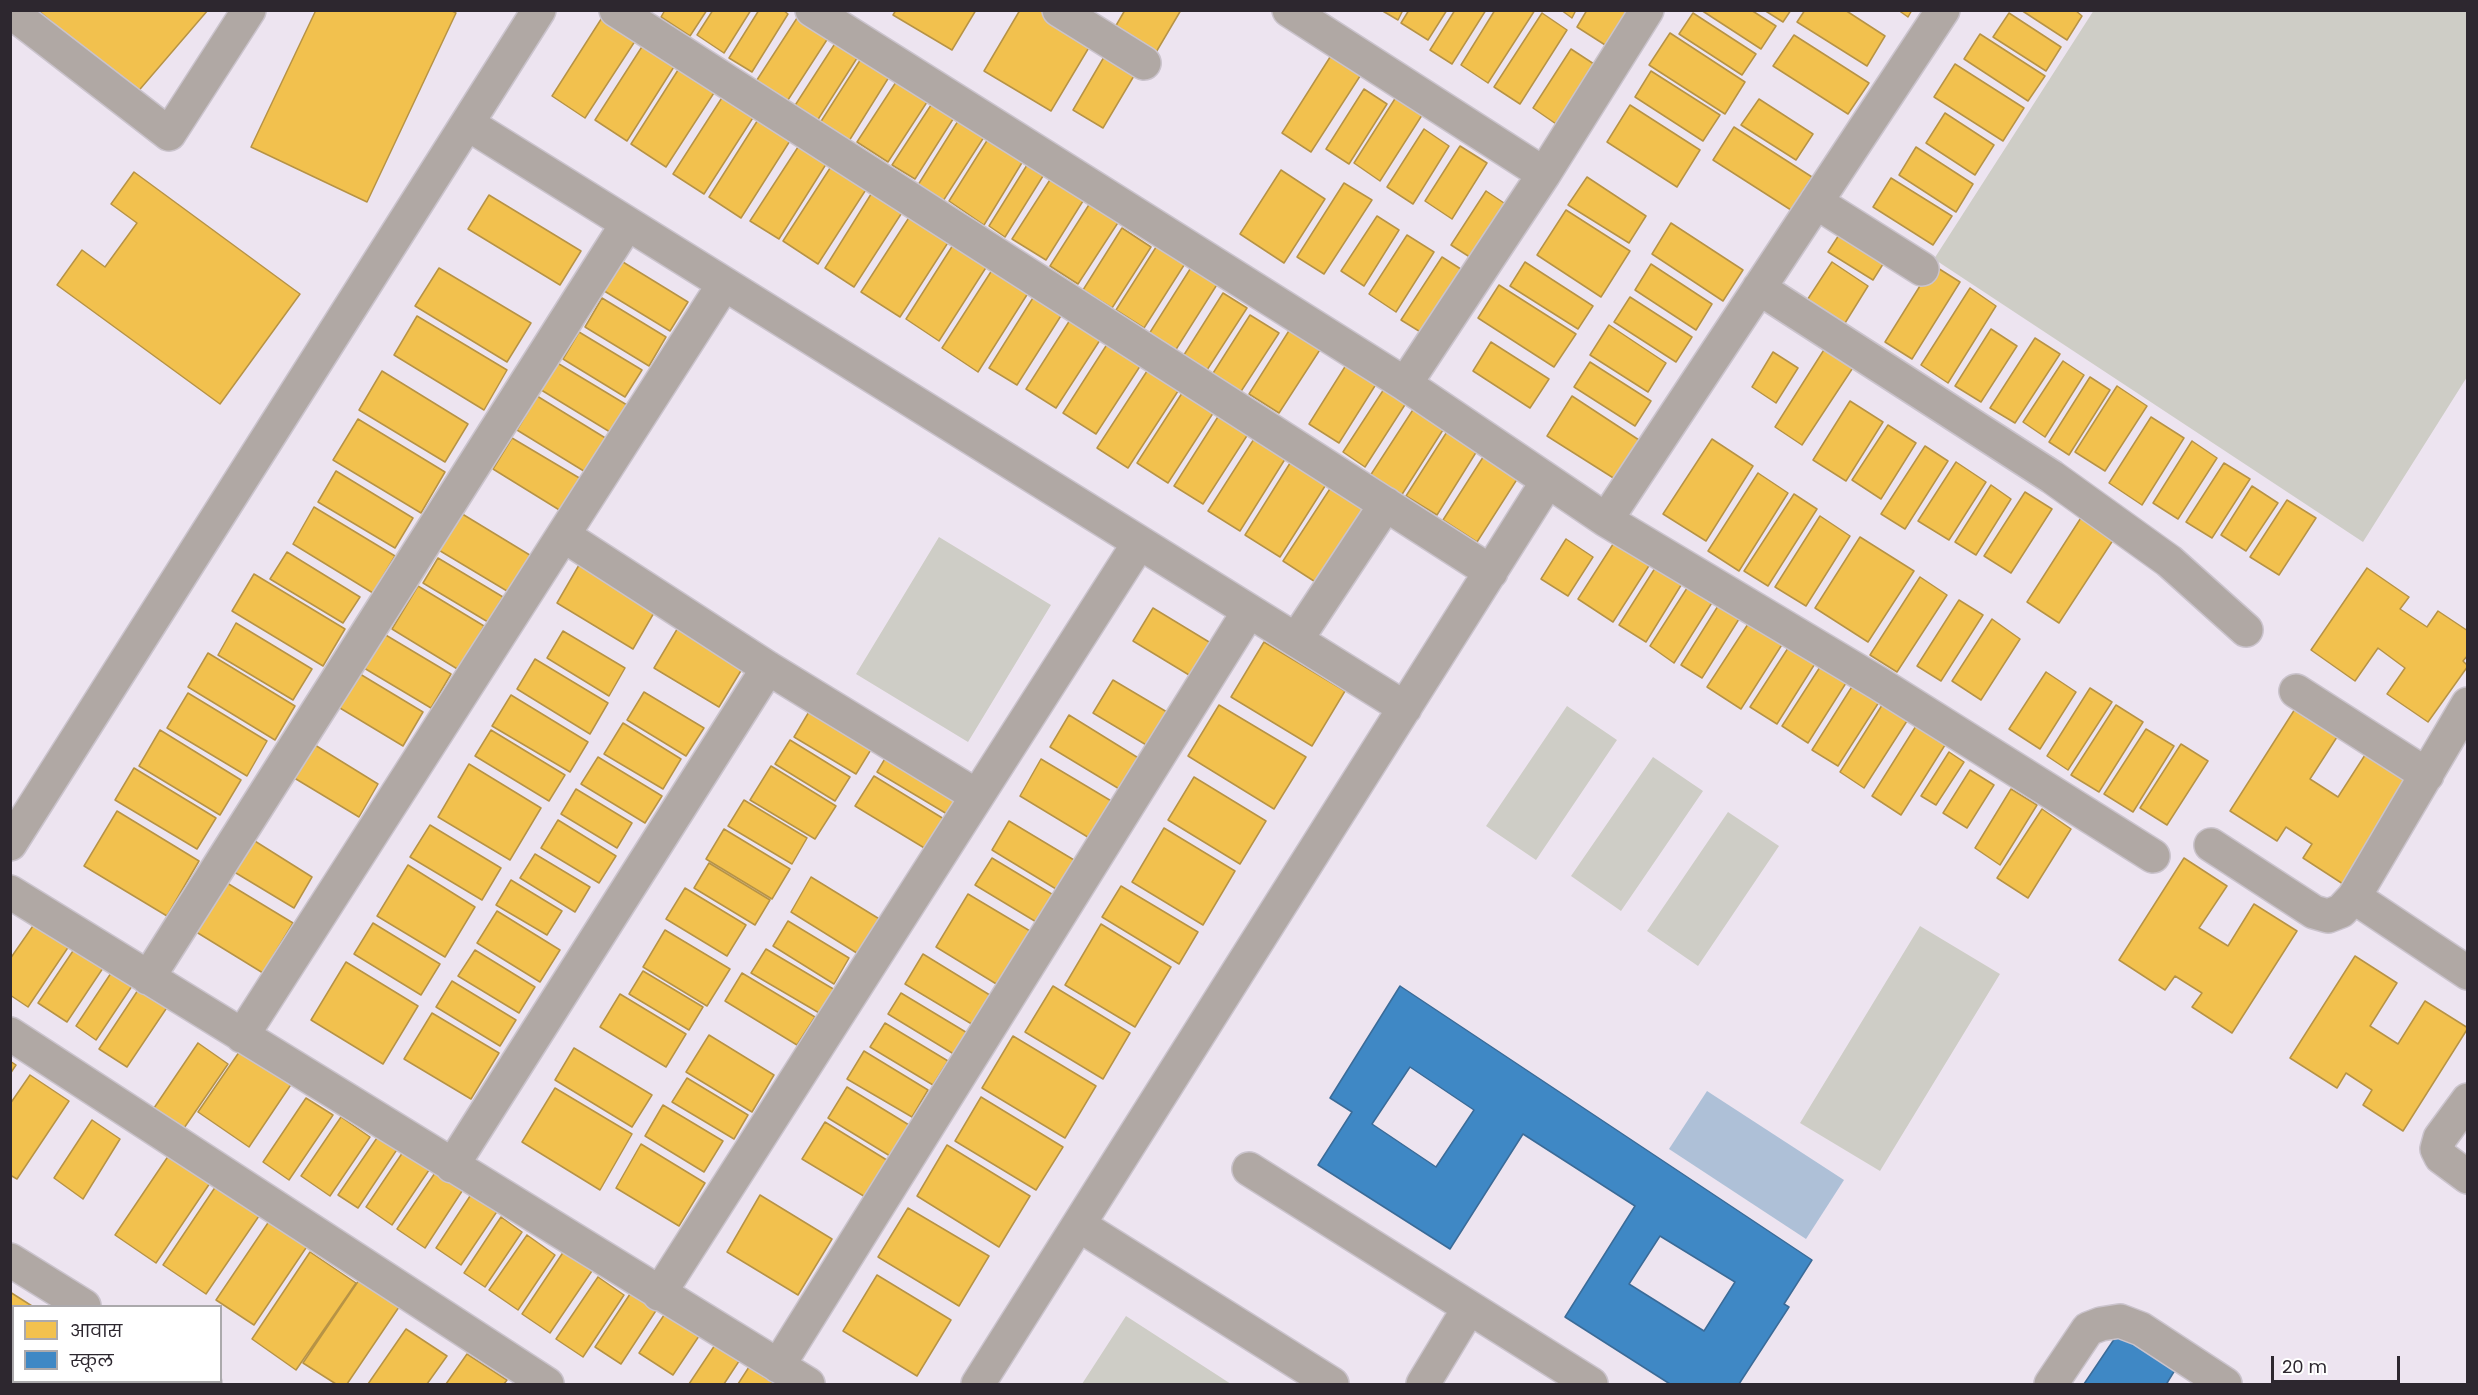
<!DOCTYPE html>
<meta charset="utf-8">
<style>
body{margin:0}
#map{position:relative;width:2478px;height:1395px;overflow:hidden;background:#ede4f0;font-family:Poppins,"Noto Sans Devanagari",sans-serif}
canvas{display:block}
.frame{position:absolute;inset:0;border:12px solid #2d272f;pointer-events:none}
.legend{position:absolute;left:12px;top:1305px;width:210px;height:78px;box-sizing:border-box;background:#fff;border:2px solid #aba9ac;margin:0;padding:8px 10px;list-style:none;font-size:18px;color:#2d272f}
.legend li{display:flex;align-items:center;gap:12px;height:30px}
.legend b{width:30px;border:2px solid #aba9ac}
.scale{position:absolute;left:2271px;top:1356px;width:129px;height:27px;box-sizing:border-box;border:3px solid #2d272f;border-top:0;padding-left:8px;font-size:18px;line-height:21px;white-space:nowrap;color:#2d272f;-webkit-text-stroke:4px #fff;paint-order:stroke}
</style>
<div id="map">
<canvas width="2478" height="1395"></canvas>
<div class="frame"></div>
<ul class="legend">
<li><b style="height:16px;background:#f2c14e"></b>आवास</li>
<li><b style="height:16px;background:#3f88c5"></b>स्कूल</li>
</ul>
<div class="scale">20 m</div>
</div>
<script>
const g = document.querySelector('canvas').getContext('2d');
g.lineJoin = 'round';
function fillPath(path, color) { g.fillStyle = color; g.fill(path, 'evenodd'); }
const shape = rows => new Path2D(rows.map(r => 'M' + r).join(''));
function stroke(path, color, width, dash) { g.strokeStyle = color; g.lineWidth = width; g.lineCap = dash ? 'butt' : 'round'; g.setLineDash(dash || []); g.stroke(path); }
const green = shape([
 [2094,10,2467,11,2467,377,2363,542,1934,259],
 [939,537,1051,605,968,742,856,674],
 [1567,706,1617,740,1536,860,1486,826],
 [1653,757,1703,791,1621,911,1571,876],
 [1728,812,1779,846,1698,966,1647,931],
 [1920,926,2000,974,1880,1171,1800,1123],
 [1126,1316,1231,1384,1082,1384]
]);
const water = shape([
 [1707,1091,1844,1180,1806,1239,1669,1149]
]);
const homes = shape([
 [38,10,208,10,135,95,38,10],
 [316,10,450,10,456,13,367,202,251,147,316,10],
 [665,10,707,10,690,36,661,17,665,10],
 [713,10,751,10,724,53,697,35,713,10],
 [759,10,783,10,788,14,752,72,729,58,759,10],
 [896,10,976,10,952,50,893,15,896,10],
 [1020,10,1046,10,1094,39,1051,111,984,71,1020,10],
 [1125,10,1181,10,1155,54,1114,29,1125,10],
 [1381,10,1403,10,1398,20,1381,10],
 [1409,10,1447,10,1428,40,1401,23,1409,10],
 [1455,10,1486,10,1452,64,1430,50,1455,10],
 [1495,10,1535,10,1488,83,1461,65,1495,10],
 [1561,10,1576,10,1572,18,1561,10],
 [1587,10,1639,10,1613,50,1577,27,1587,10],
 [1701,10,1751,10,1776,26,1761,49,1701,10],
 [1764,10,1791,10,1783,22,1764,10],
 [1805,10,1845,10,1885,36,1867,66,1797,22,1805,10],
 [1898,10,1912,10,1908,17,1898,10],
 [2021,10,2075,10,2082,16,2067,40,2021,10],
 [605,13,639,35,585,118,552,96,605,13],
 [1542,13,1567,30,1520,104,1494,87,1542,13],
 [1693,13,1756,54,1742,75,1679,34,1693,13],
 [2009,13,2061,47,2046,71,1993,37,2009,13],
 [799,15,830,35,786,103,755,83,799,15],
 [1670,33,1745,82,1725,114,1649,65,1670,33],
 [1980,34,2045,76,2028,101,1964,59,1980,34],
 [1794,35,1869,83,1848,114,1773,66,1794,35],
 [645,42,677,62,627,141,595,120,645,42],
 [836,42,859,55,817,121,794,107,836,42],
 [1111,45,1141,64,1103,128,1073,110,1111,45],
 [1571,49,1597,66,1559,126,1533,108,1571,49],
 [866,51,894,69,849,141,820,123,866,51],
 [1332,54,1362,73,1311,152,1282,133,1332,54],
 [685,59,721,82,666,167,631,144,685,59],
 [1955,64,2024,108,2003,141,1934,97,1955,64],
 [1651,71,1720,115,1703,141,1635,97,1651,71],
 [898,79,929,99,888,162,857,142,898,79],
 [1364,89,1387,104,1349,164,1326,149,1364,89],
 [725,93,756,113,704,194,673,174,725,93],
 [1398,94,1424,112,1380,181,1354,163,1398,94],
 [1759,99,1813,134,1796,160,1741,125,1759,99],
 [933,102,955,116,915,179,892,165,933,102],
 [1630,105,1700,150,1677,187,1607,142,1630,105],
 [1945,113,1994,145,1975,175,1926,143,1945,113],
 [761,115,793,136,741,218,709,197,761,115],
 [958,121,984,137,943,201,918,185,958,121],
 [1734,127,1812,177,1791,210,1713,160,1734,127],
 [1424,129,1449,146,1413,204,1387,187,1424,129],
 [988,139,1023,161,984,225,949,201,988,139],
 [800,144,828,161,779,239,750,221,800,144],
 [1460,146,1487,163,1452,219,1425,201,1460,146],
 [1916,147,1973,184,1956,212,1899,175,1916,147],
 [832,165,867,188,818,264,783,241,832,165],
 [1027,165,1043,176,1005,237,989,226,1027,165],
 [1281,170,1325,199,1284,263,1240,234,1281,170],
 [134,172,300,294,220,404,57,285,82,250,105,267,137,223,111,204,134,172],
 [1055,172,1088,193,1046,260,1012,239,1055,172],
 [1587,177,1646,216,1629,243,1568,205,1587,177],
 [1891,178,1952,216,1933,245,1873,207,1891,178],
 [1344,183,1372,200,1324,274,1297,257,1344,183],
 [873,191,903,211,854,287,825,268,873,191],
 [1486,191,1510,207,1476,261,1451,245,1486,191],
 [489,195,581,251,560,285,468,229,489,195],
 [1092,200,1121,218,1078,284,1050,266,1092,200],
 [1566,210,1630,251,1601,297,1537,255,1566,210],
 [910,216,949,241,900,317,861,292,910,216],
 [1377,216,1399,230,1364,286,1341,271,1377,216],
 [1671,223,1743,270,1723,301,1652,254,1671,223],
 [1846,224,1890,253,1873,280,1828,252,1846,224],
 [1122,228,1151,247,1112,308,1083,290,1122,228],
 [1407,235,1434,252,1396,312,1369,294,1407,235],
 [1158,244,1186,262,1144,328,1116,310,1158,244],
 [953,245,987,266,939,341,906,319,953,245],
 [1442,257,1467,273,1427,336,1401,320,1442,257],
 [618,259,688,302,670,331,601,289,618,259],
 [1525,262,1593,306,1578,329,1510,286,1525,262],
 [1832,262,1868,286,1837,336,1800,311,1832,262],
 [1651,264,1712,304,1696,330,1635,290,1651,264],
 [1933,265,1960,282,1912,359,1885,342,1933,265],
 [1192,266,1218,283,1175,351,1149,334,1192,266],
 [994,267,1030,290,978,372,942,348,994,267],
 [439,268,531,323,507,362,415,306,439,268],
 [1499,285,1576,334,1554,367,1478,318,1499,285],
 [1970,288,1996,306,1948,383,1921,365,1970,288],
 [1036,293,1064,311,1017,385,989,368,1036,293],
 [1223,293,1247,308,1205,373,1182,358,1223,293],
 [1630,297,1692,337,1676,362,1614,322,1630,297],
 [602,298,666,337,649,366,585,327,602,298],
 [1250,315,1279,333,1238,396,1210,378,1250,315],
 [417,316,507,370,484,410,394,355,417,316],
 [1070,320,1100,340,1056,408,1026,389,1070,320],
 [1609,325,1666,363,1648,392,1590,355,1609,325],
 [1292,326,1323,345,1279,413,1249,394,1292,326],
 [1991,329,2017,346,1981,402,1955,386,1991,329],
 [579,332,642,370,625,397,563,359,579,332],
 [1113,335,1146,357,1096,434,1063,413,1113,335],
 [2035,338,2060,354,2015,423,1990,408,2035,338],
 [1491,342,1549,379,1530,408,1473,371,1491,342],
 [1827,345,1856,363,1802,445,1775,427,1827,345],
 [1773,352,1798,368,1776,403,1752,387,1773,352],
 [554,361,627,405,610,432,538,388,554,361],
 [2063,361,2084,375,2045,437,2023,422,2063,361],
 [1348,362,1378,381,1339,443,1309,424,1348,362],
 [1590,362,1651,401,1635,426,1574,387,1590,362],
 [1149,368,1180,388,1128,468,1097,448,1149,368],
 [382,371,468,424,445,462,359,410,382,371],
 [2090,377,2110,390,2069,455,2049,442,2090,377],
 [1386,386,1408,400,1365,467,1343,452,1386,386],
 [2117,386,2147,406,2105,471,2075,452,2117,386],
 [1186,387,1217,407,1168,483,1137,463,1186,387],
 [537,396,607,439,587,473,517,430,537,396],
 [1572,396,1639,440,1615,479,1547,436,1572,396],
 [1850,401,1883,422,1846,481,1813,460,1850,401],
 [1418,402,1448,422,1401,496,1370,476,1418,402],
 [1221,412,1250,431,1203,504,1174,486,1221,412],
 [2151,417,2184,438,2142,505,2109,483,2151,417],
 [358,419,445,472,421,513,333,460,358,419],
 [1888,425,1916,443,1881,499,1852,480,1888,425],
 [1450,427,1480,446,1437,515,1406,496,1450,427],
 [1261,428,1292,448,1240,531,1208,511,1261,428],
 [512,438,581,479,561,511,493,469,512,438],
 [1712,439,1753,466,1706,541,1663,514,1712,439],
 [2192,441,2217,458,2178,519,2153,503,2192,441],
 [1925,446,1948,461,1905,529,1881,514,1925,446],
 [1487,451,1521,473,1477,542,1443,520,1487,451],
 [1297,452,1332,475,1280,557,1245,535,1297,452],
 [1956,462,1986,482,1949,540,1918,521,1956,462],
 [2224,463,2250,479,2212,538,2186,522,2224,463],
 [336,471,413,518,395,548,318,502,336,471],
 [1758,473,1788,493,1739,571,1708,551,1758,473],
 [1335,481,1372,504,1320,585,1283,561,1335,481],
 [1991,485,2011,499,1976,555,1955,542,1991,485],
 [2252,486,2278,503,2246,551,2221,535,2252,486],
 [2025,492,2052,509,2011,573,1984,556,2025,492],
 [1794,494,1817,509,1768,586,1744,571,1794,494],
 [2287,500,2316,518,2279,575,2250,557,2287,500],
 [314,507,395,556,373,593,293,544,314,507],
 [459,512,533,557,512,594,437,549,459,512],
 [2084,513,2117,534,2059,623,2027,602,2084,513],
 [1820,516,1850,536,1806,606,1775,587,1820,516],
 [1860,537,1914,571,1868,642,1815,608,1860,537],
 [1617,538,1652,561,1613,622,1578,599,1617,538],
 [1566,539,1593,557,1568,596,1541,579,1566,539],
 [287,552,360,597,343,623,270,579,287,552],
 [438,558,503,597,488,622,423,583,438,558],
 [579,565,655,611,633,649,557,603,579,565],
 [1657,565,1683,582,1646,642,1619,625,1657,565],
 [2367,568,2409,597,2400,609,2427,627,2438,611,2468,631,2468,655,2463,661,2468,666,2428,722,2387,694,2405,668,2378,648,2355,681,2311,650,2367,568],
 [254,574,345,629,323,666,232,611,254,574],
 [1920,577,1947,595,1897,672,1870,655,1920,577],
 [1689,585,1713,601,1674,663,1650,646,1689,585],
 [418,586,484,626,459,670,392,629,418,586],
 [1959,600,1983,615,1941,681,1917,666,1959,600],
 [1718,606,1739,619,1702,678,1681,665,1718,606],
 [1153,608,1214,645,1194,678,1133,641,1153,608],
 [1992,619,2020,639,1981,700,1952,681,1992,619],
 [1750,621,1783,643,1741,709,1707,687,1750,621],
 [236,623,312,669,293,700,218,655,236,623],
 [679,626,745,664,719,707,654,668,679,626],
 [563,631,625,668,609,696,547,658,563,631],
 [384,634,451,674,431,708,364,668,384,634],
 [1264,642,1345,691,1312,746,1231,697,1264,642],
 [1790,645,1816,662,1777,724,1750,707,1790,645],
 [208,653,295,706,275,740,188,687,208,653],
 [535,659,608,703,590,734,517,689,535,659],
 [1820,667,1846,683,1808,743,1782,726,1820,667],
 [355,671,423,712,403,746,335,705,355,671],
 [2046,672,2076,692,2040,749,2009,729,2046,672],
 [1113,680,1172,715,1153,749,1093,713,1113,680],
 [1853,685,1879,702,1838,766,1812,750,1853,685],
 [2090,688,2112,702,2068,770,2047,756,2090,688],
 [644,692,704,728,686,756,627,720,644,692],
 [188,693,267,741,247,776,167,728,188,693],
 [1889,694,1914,710,1864,788,1840,772,1889,694],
 [511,695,588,742,570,772,492,726,511,695],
 [813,705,875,743,856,774,794,737,813,705],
 [1219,705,1306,757,1274,809,1188,756,1219,705],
 [2116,705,2143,722,2099,792,2071,775,2116,705],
 [2295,709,2337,737,2310,779,2338,797,2365,755,2408,782,2343,884,2303,858,2312,844,2286,827,2277,841,2230,811,2295,709],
 [1069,715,1140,759,1121,790,1050,747,1069,715],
 [623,723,681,759,663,789,604,754,623,723],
 [1916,726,1945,745,1901,815,1872,796,1916,726],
 [2146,729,2174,746,2133,812,2104,794,2146,729],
 [160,730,241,780,220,815,139,766,160,730],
 [491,730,565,775,549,801,475,756,491,730],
 [790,740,850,777,835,801,775,764,790,740],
 [310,742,378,784,359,817,291,776,310,742],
 [2181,744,2208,761,2167,825,2140,808,2181,744],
 [892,747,961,790,947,814,877,772,892,747],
 [1949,752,1964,762,1936,805,1921,796,1949,752],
 [598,757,662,796,645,823,581,784,598,757],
 [1041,759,1113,802,1091,839,1020,796,1041,759],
 [469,764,541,808,510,860,438,817,469,764],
 [771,766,836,806,815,839,750,800,771,766],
 [134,768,216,818,197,849,115,800,134,768],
 [1970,770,1994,785,1967,828,1943,813,1970,770],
 [874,776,944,819,926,849,855,806,874,776],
 [1194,777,1266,821,1240,864,1168,820,1194,777],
 [576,789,632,823,617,848,561,814,576,789],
 [2011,789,2037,805,2000,865,1975,848,2011,789],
 [744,800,807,838,792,864,728,826,744,800],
 [2042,809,2071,829,2028,898,1997,878,2042,809],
 [117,811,199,861,167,916,84,866,117,811],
 [558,820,616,856,599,883,541,848,558,820],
 [1009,821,1079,863,1061,892,992,850,1009,821],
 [430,825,501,868,482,900,410,857,430,825],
 [1164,828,1235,871,1203,925,1132,882,1164,828],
 [724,829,790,869,772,899,706,859,724,829],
 [250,838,312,877,294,908,231,870,250,838],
 [535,854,590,887,575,912,520,878,535,854],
 [992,858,1055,896,1038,923,975,885,992,858],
 [2184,858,2227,886,2199,928,2228,946,2254,904,2297,931,2232,1033,2192,1007,2202,993,2175,976,2165,990,2119,960,2184,858],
 [709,863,770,900,755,925,694,888,709,863],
 [408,865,475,907,445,957,377,916,408,865],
 [811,877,881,920,860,955,791,912,811,877],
 [222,880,293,923,263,973,193,930,222,880],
 [511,880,562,911,547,935,496,905,511,880],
 [1121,886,1198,932,1179,964,1102,917,1121,886],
 [685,888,746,925,727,956,666,919,685,888],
 [968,894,1030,931,998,985,936,947,968,894],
 [497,911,560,950,540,982,477,943,497,911],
 [788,921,849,958,834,984,773,946,788,921],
 [35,923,69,946,28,1007,10,995,10,959,35,923],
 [373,923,440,964,421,995,354,954,373,923],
 [1101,924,1171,967,1135,1027,1065,985,1101,924],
 [665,930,730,969,707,1006,643,967,665,930],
 [79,942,107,962,67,1022,38,1003,79,942],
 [766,949,835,990,821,1014,751,973,766,949],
 [475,950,535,987,519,1013,458,976,475,950],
 [923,954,993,997,975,1026,905,984,923,954],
 [2355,956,2397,983,2370,1026,2398,1044,2425,1001,2468,1028,2403,1131,2363,1105,2372,1090,2346,1073,2337,1088,2290,1058,2355,956],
 [346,962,418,1006,383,1064,311,1020,346,962],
 [115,967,136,980,96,1040,76,1026,115,967],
 [643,971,703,1007,689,1030,629,994,643,971],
 [742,973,815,1017,797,1045,725,1001,742,973],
 [452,981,516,1020,500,1046,436,1007,452,981],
 [142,984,170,1003,127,1067,99,1049,142,984],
 [1053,986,1130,1033,1103,1079,1025,1032,1053,986],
 [901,993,969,1034,957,1056,888,1014,901,993],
 [620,994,686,1034,666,1067,600,1027,620,994],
 [432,1013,499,1053,471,1099,404,1059,432,1013],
 [885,1023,948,1061,933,1085,870,1047,885,1023],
 [709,1035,774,1075,752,1112,686,1072,709,1035],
 [1013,1036,1096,1086,1065,1138,982,1088,1013,1036],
 [198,1043,228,1064,182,1131,152,1111,198,1043],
 [244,1045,294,1080,249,1147,198,1112,244,1045],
 [574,1048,652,1095,632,1127,555,1080,574,1048],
 [864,1051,928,1090,912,1117,847,1079,864,1051],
 [10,1061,16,1065,10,1074,10,1061],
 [30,1075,69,1101,17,1179,10,1175,10,1104,30,1075],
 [687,1078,748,1115,734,1139,672,1102,687,1078],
 [847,1087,909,1125,890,1156,828,1118,847,1087],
 [555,1088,632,1134,600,1190,522,1142,555,1088],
 [981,1097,1063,1147,1036,1190,955,1141,981,1097],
 [306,1098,333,1115,289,1180,263,1162,306,1098],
 [663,1105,723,1141,704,1172,645,1136,663,1105],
 [341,1117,370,1137,330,1196,301,1176,341,1117],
 [92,1120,120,1139,83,1199,54,1178,92,1120],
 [825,1122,890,1162,867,1198,802,1159,825,1122],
 [379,1135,398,1148,358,1208,338,1195,379,1135],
 [641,1144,705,1183,679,1226,616,1188,641,1144],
 [947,1145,1030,1196,999,1247,917,1196,947,1145],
 [171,1152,212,1180,156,1263,115,1235,171,1152],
 [403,1152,429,1170,392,1225,366,1207,403,1152],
 [439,1167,466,1185,425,1248,397,1229,439,1167],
 [218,1183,261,1213,206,1294,163,1265,218,1183],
 [474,1190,500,1207,461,1265,436,1248,474,1190],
 [760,1195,832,1239,798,1295,727,1252,760,1195],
 [908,1208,989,1256,959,1306,878,1257,908,1208],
 [274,1214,312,1239,254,1325,216,1300,274,1214],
 [501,1217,522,1232,485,1287,464,1273,501,1217],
 [527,1235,555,1255,518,1310,489,1290,527,1235],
 [570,1242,598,1262,550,1333,522,1314,570,1242],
 [310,1252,356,1283,296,1370,252,1339,310,1252],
 [877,1275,951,1320,917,1376,843,1331,877,1275],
 [361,1277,401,1304,347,1384,336,1384,303,1363,361,1277],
 [598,1277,624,1295,583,1357,556,1339,598,1277],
 [632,1291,657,1309,621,1364,595,1347,632,1291],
 [10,1292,32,1306,14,1306,14,1338,10,1342,10,1292],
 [670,1306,703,1330,673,1375,639,1353,670,1306],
 [406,1329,447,1356,427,1384,368,1384,406,1329],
 [721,1336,745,1352,724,1384,689,1384,721,1336],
 [467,1354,507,1380,504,1384,446,1384,467,1354],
 [14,1360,14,1382,82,1382,80,1384,10,1384,10,1364,14,1360],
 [749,1367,775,1384,738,1384,749,1367],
 [98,1382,124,1382,128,1384,96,1384,98,1382]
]);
const schools = shape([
 [1400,986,1812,1260,1784,1304,1789,1307,1739,1384,1670,1384,1565,1317,1635,1206,1523,1134,1450,1249,1318,1165,1352,1112,1330,1098,1400,986],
 [1410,1067,1474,1110,1436,1167,1372,1124,1410,1067],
 [1660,1236,1735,1282,1704,1331,1629,1284,1660,1236],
 [2119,1332,2175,1370,2167,1383,2169,1384,2084,1384,2119,1332]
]);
const minor = shape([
 [19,10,15,15,169,134,249,10],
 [616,10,1491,572],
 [812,10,1405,384,1606,520,1878,683,2153,856],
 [1059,10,1144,63],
 [1289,10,1544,174],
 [468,124,1405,708],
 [1816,202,1922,269],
 [1759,288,2052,477,2169,561,2246,630],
 [1405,384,1544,174,1647,10],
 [1606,520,1943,10],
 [563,535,768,668,977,796],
 [1296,640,1386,504],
 [2296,691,2427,775],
 [10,844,539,10],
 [2211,845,2314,912,2328,916,2341,911,2354,897,2468,704],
 [10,892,808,1384],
 [2354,897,2468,973],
 [148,978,627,224],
 [10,1034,547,1384],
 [242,1036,724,284],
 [2468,1100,2440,1138,2437,1149,2441,1157,2468,1177],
 [452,1166,768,668],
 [1249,1169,1591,1384],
 [1079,1225,1332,1384],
 [10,1260,84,1306],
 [659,1294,1139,543],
 [10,1349,14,1344],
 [778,1366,1249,611],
 [201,1382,205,1384],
 [978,1384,1547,482],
 [1423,1384,1469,1308],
 [2051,1384,2088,1329,2101,1324,2120,1321,2141,1329,2225,1384]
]);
fillPath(green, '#cecdc6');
fillPath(water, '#aec0d7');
fillPath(homes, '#f2c14e');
stroke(homes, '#b79345', 1.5);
fillPath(schools, '#3f88c5');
stroke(schools, '#3a6b98', 1.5);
stroke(minor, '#cac3cc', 36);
stroke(minor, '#b0a8a4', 33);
</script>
